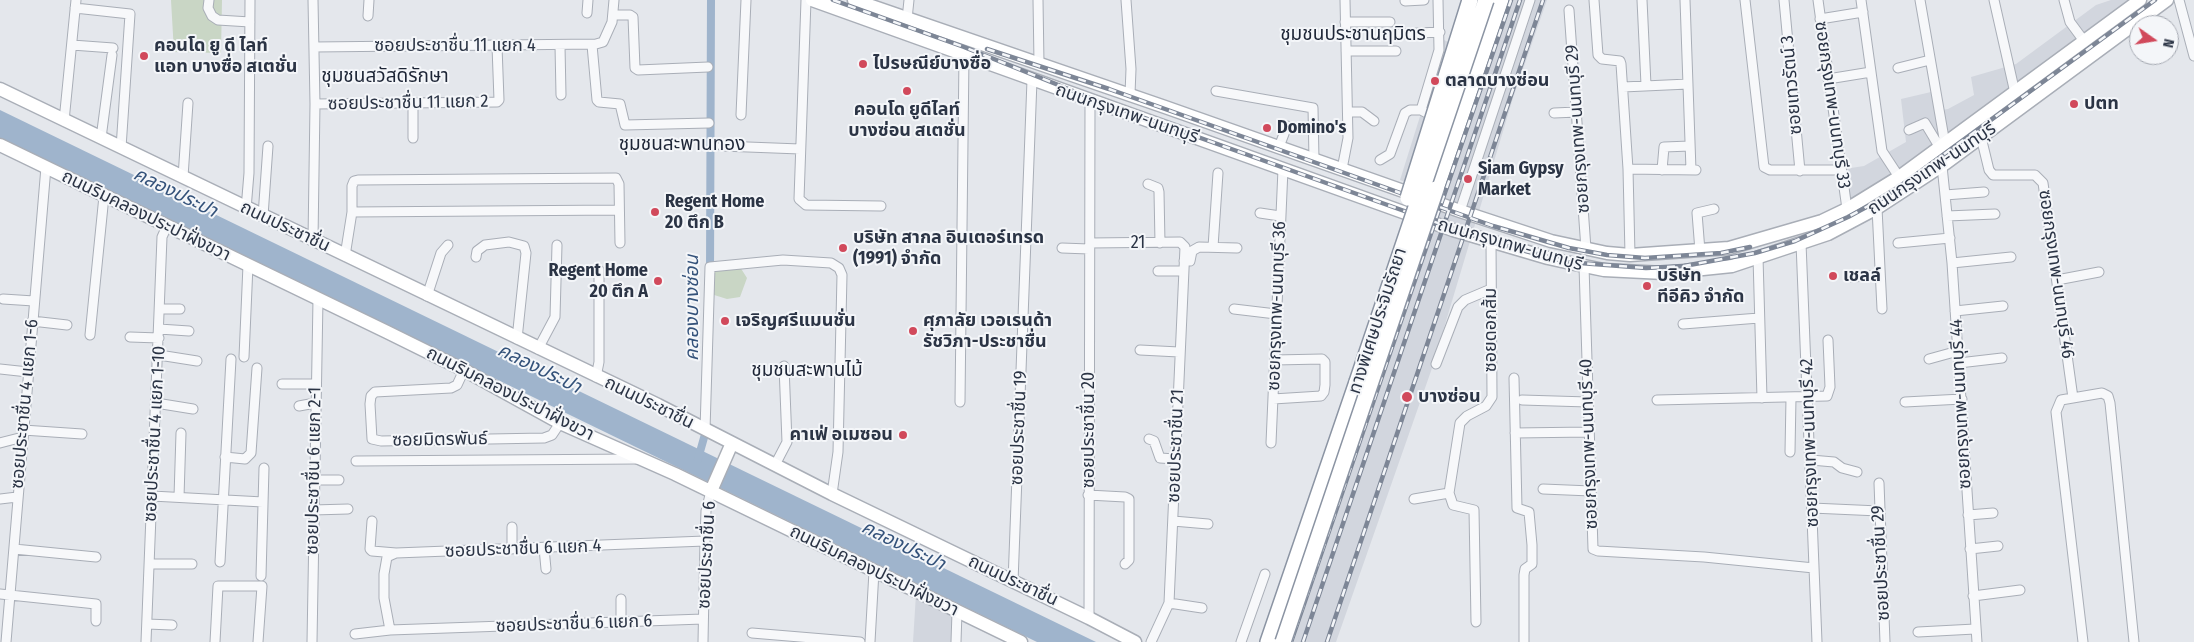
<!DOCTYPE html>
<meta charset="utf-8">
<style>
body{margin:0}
#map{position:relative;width:2194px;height:642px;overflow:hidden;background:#e4e7ec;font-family:"Fira Sans Condensed",sans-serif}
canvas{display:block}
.north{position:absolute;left:2129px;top:15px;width:50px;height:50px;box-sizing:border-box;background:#f4f6f9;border:1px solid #a4a8b1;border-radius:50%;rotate:103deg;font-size:14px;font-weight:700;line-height:20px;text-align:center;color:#2b3445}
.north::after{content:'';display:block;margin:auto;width:18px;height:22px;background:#d1495b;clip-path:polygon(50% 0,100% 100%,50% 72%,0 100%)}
</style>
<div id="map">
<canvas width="2194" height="642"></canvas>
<div class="north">N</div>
</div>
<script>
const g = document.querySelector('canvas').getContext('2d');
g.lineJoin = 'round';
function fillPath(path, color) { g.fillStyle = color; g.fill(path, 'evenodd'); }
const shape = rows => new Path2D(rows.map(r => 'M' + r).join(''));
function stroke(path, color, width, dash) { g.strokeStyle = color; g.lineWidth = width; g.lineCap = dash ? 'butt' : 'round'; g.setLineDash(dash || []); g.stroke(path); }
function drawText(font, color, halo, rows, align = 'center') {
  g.font = font + ' "Fira Sans Condensed","Noto Sans Thai",sans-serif'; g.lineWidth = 4; g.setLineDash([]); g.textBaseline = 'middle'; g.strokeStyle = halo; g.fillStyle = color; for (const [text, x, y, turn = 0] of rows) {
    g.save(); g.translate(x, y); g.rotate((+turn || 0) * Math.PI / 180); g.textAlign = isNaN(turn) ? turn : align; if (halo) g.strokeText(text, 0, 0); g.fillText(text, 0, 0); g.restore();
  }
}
const built = shape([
 [1504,0,1547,0,1513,98,1431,371,1336,642,1287,642],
 [2111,0,2133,0,1885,183,1848,203,1844,169,1864,166,1906,142,1901,99,1931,92,1935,111,1948,109,1974,95,1971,77,2016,64,2096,5],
 [1444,40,1452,44,1408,183,1400,180],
 [916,594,962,618,960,642,913,642]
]);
const green = shape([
 [171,0,222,0,221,53,174,52],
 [740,267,747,278,740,297,727,299,711,294,712,268]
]);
const water = shape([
 [0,110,1096,642,1037,642,0,138]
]);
const canal = shape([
 [710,273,711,0],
 [698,459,707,427]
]);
const street = shape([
 [209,0,208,8,212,16,218,20,250,22],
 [806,0,799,199,806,205,881,206],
 [1038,0,1039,63],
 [1126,0,1131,69,1130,94],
 [1594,0,1598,55,1602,59,1620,61,1621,64,1628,169,1630,255],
 [1642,0,1646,85],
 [1685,0,1691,170],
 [1745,0,1764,167,1770,170,1841,170],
 [1784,0,1800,171],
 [1818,0,1847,209],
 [1861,0,1882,151,1899,177],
 [1920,0,1945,144],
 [1994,0,2015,93],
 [2064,0,2070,22,2084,41],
 [2179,0,2194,56],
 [1405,1,1424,0],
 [75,8,130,14,121,148],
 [1569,10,1586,249],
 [587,13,588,0],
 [613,15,630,15,633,17,635,68,638,70,708,67],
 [368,16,369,0],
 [907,19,909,0],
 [1820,19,1863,12],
 [1345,22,1390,22],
 [1399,34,1440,32],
 [72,45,113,48],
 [592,45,597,100,599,102,620,104,625,125,709,123],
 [560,46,561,95],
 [314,47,596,44,603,42,612,22,614,0],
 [1346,51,1396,51],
 [1898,68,1930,60],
 [1828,79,1871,72],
 [1623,87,1688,84],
 [1216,91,1313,108,1314,160],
 [413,103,413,138],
 [315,104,497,102,499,100,497,46],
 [1348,112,1362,112,1374,121],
 [1554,113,1577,112],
 [741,115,746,0],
 [1436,118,1421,110,1439,50,1438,0],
 [64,121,76,0],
 [1909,130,1925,123,1940,148],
 [1981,137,1989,170,1993,175,2035,175,2043,183,2073,398],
 [101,138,112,55],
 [722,146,800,149],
 [1279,147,1287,126],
 [1380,160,1390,154,1405,113,1410,110,1421,110],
 [1942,166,1952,263,1977,642],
 [1342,169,1348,138,1345,0],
 [1628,169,1696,170],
 [1662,170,1664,147,1690,146],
 [183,177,188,103],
 [1148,184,1158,188,1159,192,1160,243],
 [1945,195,1984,192],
 [1877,208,1882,309],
 [246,209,249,173,250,0],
 [1460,211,1530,0],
 [352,212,619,210],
 [1260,213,1280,216],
 [263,216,268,146],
 [1947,216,1995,214],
 [313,240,315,104,313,0],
 [1090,243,1180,242,1185,247,1169,603,1151,642],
 [1801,243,1817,642],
 [1898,243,1950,238],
 [1213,247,1218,173],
 [1062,248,1089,249],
 [1700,251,1697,213,1714,209],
 [345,256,352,212,352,186,354,181,358,180,616,178,619,184,620,243],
 [476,257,477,251,485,245,509,242,524,246,526,253,517,339],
 [1758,257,1762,398],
 [1184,261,1190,261,1192,251,1199,247,1237,248],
 [1952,263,2011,257],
 [1584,266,1593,549,1598,551,1704,557,1814,568],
 [1158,271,1183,271],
 [1852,277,1880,275],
 [2057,280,2099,272],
 [427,296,441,253,448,245],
 [3,299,34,301],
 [160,309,180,309],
 [1234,309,1276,314],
 [1955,311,2003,306],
 [32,321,67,325],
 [1683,324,1759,318],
 [159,329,189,331],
 [90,335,104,196],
 [130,337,159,338],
 [538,349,555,317,557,245],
 [1140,350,1179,352],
 [159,355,197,361],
 [244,357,248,265],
 [1929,359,1958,351],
 [1959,363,2002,358],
 [1436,364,1458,307,1465,300,1491,289],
 [0,369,28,372],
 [464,370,457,385,451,388,375,392,371,396,370,404,372,439,381,441,544,438,552,435,560,423],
 [596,377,599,362,599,270],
 [1514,378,1517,508,1529,512,1532,545,1532,564,1525,569,1524,575,1524,642],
 [282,384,316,384],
 [1273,399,1321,396,1324,392,1325,385,1325,362,1322,359,1275,360],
 [1522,400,1588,402],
 [1657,400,1827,396,1830,387,1828,340],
 [960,402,964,55],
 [1905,402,1962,399],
 [156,403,193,409],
 [299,406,315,403],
 [23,430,82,434],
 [705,430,710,267,783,260,831,263,839,268,842,275,838,452,832,494],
 [1515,433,1589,432],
 [1149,439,1154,441,1160,458,1175,459],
 [0,443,23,437],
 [1271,443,1283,169],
 [1790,452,1791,398],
 [225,457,245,459,251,453,257,368],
 [1811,460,1834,462,1842,468,1857,472],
 [356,461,638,459],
 [775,465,787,442,784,366],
 [314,480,339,480],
 [1879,483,1885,642],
 [1543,489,1591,491],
 [1088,495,1125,497,1129,499,1129,560,1125,564],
 [152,496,263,502],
 [179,497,181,433],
 [0,499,17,497],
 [1414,499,1449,493],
 [1812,508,1879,511],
 [313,510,348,509],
 [1968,515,1993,513],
 [372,521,370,549,372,551,396,553,705,541],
 [1173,521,1208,524],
 [512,527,512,549],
 [544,548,546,569],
 [14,549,96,557],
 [1970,549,1998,546],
 [220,562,231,359],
 [149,564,192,564],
 [261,576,264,468],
 [1013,582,1032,80],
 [0,594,96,604,96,621],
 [1973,596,2020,590],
 [1169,603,1202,608],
 [1089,618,1090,100],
 [621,622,621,599],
 [1476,622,1474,510,1453,505,1449,493,1460,423,1467,416,1486,406,1492,397,1491,241],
 [147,624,172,625],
 [390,630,384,598,384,574,387,557,396,553],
 [1918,632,1975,629],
 [752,633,860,642],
 [355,634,390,630,703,619],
 [6,642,46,167],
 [146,642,162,237,167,226],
 [215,642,218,586,262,586,258,642],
 [312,642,318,299],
 [703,642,705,541,706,511,711,491],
 [870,642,874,571],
 [956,642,957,612],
 [1241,642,1265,574],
 [2083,642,2056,412,2061,400,2102,393,2108,396,2110,403,2134,642]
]);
const secondary = shape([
 [812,0,1453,230,1548,258,1584,266,1604,270,1664,273,1732,266,1828,234,1877,208,1946,163,2167,0],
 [854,0,1165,107,1460,211,1551,241,1607,253,1630,255,1729,248,1822,221,1847,209,1899,177,2140,0],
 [0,89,658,405,832,494,1089,618,1135,642],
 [0,145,387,332,464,370,560,423,675,474,1021,642],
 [711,491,732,443]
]);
const highway = shape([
 [1436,189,1501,0],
 [1268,642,1357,382]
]);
const rail = shape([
 [833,0,964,47,1103,103,1488,241,1567,262,1646,268,1684,266,1755,253,1795,241,1848,217,1883,198,1917,174,2155,0],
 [987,49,1109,89,1493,226,1569,248,1607,255,1645,258,1721,253,1750,247],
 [1291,642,1511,0],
 [1303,642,1520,0],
 [1327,642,1543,0]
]);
const highwayBridge = shape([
 [1408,198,1470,0],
 [1357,382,1486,0],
 [1283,642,1436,189]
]);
const markers = [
 [144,56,5,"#d1495b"],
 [863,64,5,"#d1495b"],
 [1435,81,5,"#d1495b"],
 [907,91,5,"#d1495b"],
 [2074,104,5,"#d1495b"],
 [1267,128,5,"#d1495b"],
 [1468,179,5,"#d1495b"],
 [655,212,5,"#d1495b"],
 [843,248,5,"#d1495b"],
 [1833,276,5,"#d1495b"],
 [658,281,5,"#d1495b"],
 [1647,286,5,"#d1495b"],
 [725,321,5,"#d1495b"],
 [913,331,5,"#d1495b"],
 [1407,397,6,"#d1495b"],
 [903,435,5,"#d1495b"]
];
const poiNames = [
 ["คอนโด ยู ดี ไลท์",154,46],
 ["แอท บางซื่อ สเตชั่น",154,67],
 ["ไปรษณีย์บางซื่อ",873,64],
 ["ตลาดบางซ่อน",1445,81],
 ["ปตท",2084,104],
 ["คอนโด ยูดีไลท์",907,110,"center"],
 ["บางซ่อน สเตชั่น",907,131,"center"],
 ["Domino's",1277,128],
 ["Siam Gypsy",1478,169],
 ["Market",1478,190],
 ["Regent Home",665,202],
 ["20 ตึก B",665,223],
 ["บริษัท สากล อินเตอร์เทรด",853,238],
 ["(1991) จำกัด",853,259],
 ["Regent Home",648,271,"right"],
 ["20 ตึก A",648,292,"right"],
 ["บริษัท",1657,276],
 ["ทีอีคิว จำกัด",1657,297],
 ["เชลล์",1843,276],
 ["เจริญศรีแมนชั่น",735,321],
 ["ศุภาลัย เวอเรนด้า",923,321],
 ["รัชวิภา-ประชาชื่น",923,342],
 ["บางซ่อน",1418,397],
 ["คาเฟ่ อเมซอน",893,435,"right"]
];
const streetNames = [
 ["ซอยประชาชื่น 11 แยก 4",455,46],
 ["ซอยเทวรัตน์ 3",1792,85,-95],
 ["ซอยประชาชื่น 11 แยก 2",408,103,-1],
 ["ซอยกรุงเทพ-นนทบุรี 33",1832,105,82],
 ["ถนนกรุงเทพ-นนทบุรี",1127,114,19],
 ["ซอยกรุงเทพ-นนทบุรี 29",1578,129,-94],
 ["ถนนกรุงเทพ-นนทบุรี",1932,169,-34],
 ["ถนนริมคลองประปาฝั่งขวา",146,216,26],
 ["ถนนประชาชื่น",285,227,25],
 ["21",1138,243],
 ["ถนนกรุงเทพ-นนทบุรี",1510,245,16],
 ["ซอยกรุงเทพ-นนทบุรี 46",2056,274,82],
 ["ซอยกรุงเทพ-นนทบุรี 36",1277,306,-88],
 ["ทางพิเศษประจิมรัถยา",1378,321,-72],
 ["ซอยดอกส้ม",1491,330,-90],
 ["ถนนริมคลองประปาฝั่งขวา",510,394,27],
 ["ถนนประชาชื่น",649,403,26],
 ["ซอยประชาชื่น 4 แยก 1-6",25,404,-85],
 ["ซอยกรุงเทพ-นนทบุรี 44",1961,404,-93],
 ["ซอยประชาชื่น 19",1019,428,-88],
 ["ซอยประชาชื่น 20",1089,430,-90],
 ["ซอยประชาชื่น 4 แยก 1-10",155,434,-87],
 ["ซอยมิตรพันธ์",440,440,-1],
 ["ซอยกรุงเทพ-นนทบุรี 42",1810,443,-92],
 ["ซอยกรุงเทพ-นนทบุรี 40",1589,444,-92],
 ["ซอยประชาชื่น 21",1176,446,-88],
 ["ซอยประชาชื่น 6 แยก 2-1",314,471,-89],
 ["ซอยประชาชื่น 6 แยก 4",523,549,-2],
 ["ซอยประชาชื่น 6",707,555,-87],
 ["ซอยประชาชื่น 29",1881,563,-93],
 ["ถนนริมคลองประปาฝั่งขวา",874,571,26],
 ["ถนนประชาชื่น",1013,581,25],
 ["ซอยประชาชื่น 6 แยก 6",574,624,-2]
];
const neighbourhoodNames = [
 ["ชุมชนประชานฤมิตร",1353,35],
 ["ชุมชนสวัสดิรักษา",385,77],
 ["ชุมชนสะพานทอง",682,145],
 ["ชุมชนสะพานไม้",807,371]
];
const waterNames = [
 ["คลองประปา",175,193,26],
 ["คลองบางซ่อน",693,308,-90],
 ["คลองประปา",539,369,26],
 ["คลองประปา",903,546,26]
];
fillPath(built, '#d2d6de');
fillPath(green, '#c9d6c5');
fillPath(water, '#9fb4cc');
stroke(canal, '#9fb4cc', 8);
stroke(street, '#a9aeb7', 11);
stroke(secondary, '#a9aeb7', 15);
stroke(highway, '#8b94a3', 18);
stroke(street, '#f7f8fa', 9);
stroke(secondary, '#fff', 12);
stroke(highway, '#fff', 15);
stroke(rail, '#7d8696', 4.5);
stroke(rail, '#f4f6f9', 2.5, [8]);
stroke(highwayBridge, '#8b94a3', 18, []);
stroke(highwayBridge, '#fff', 15);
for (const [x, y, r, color] of markers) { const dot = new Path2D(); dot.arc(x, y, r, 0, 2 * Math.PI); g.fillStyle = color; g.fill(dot); stroke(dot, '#f4f6f9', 2); }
drawText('bold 18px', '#2b3445', '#f4f6f9', poiNames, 'left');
drawText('18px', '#2b3445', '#f4f6f9', streetNames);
drawText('19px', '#1d2536', '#f4f6f9', neighbourhoodNames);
drawText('italic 19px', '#34527a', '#f4f6f9', waterNames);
</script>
